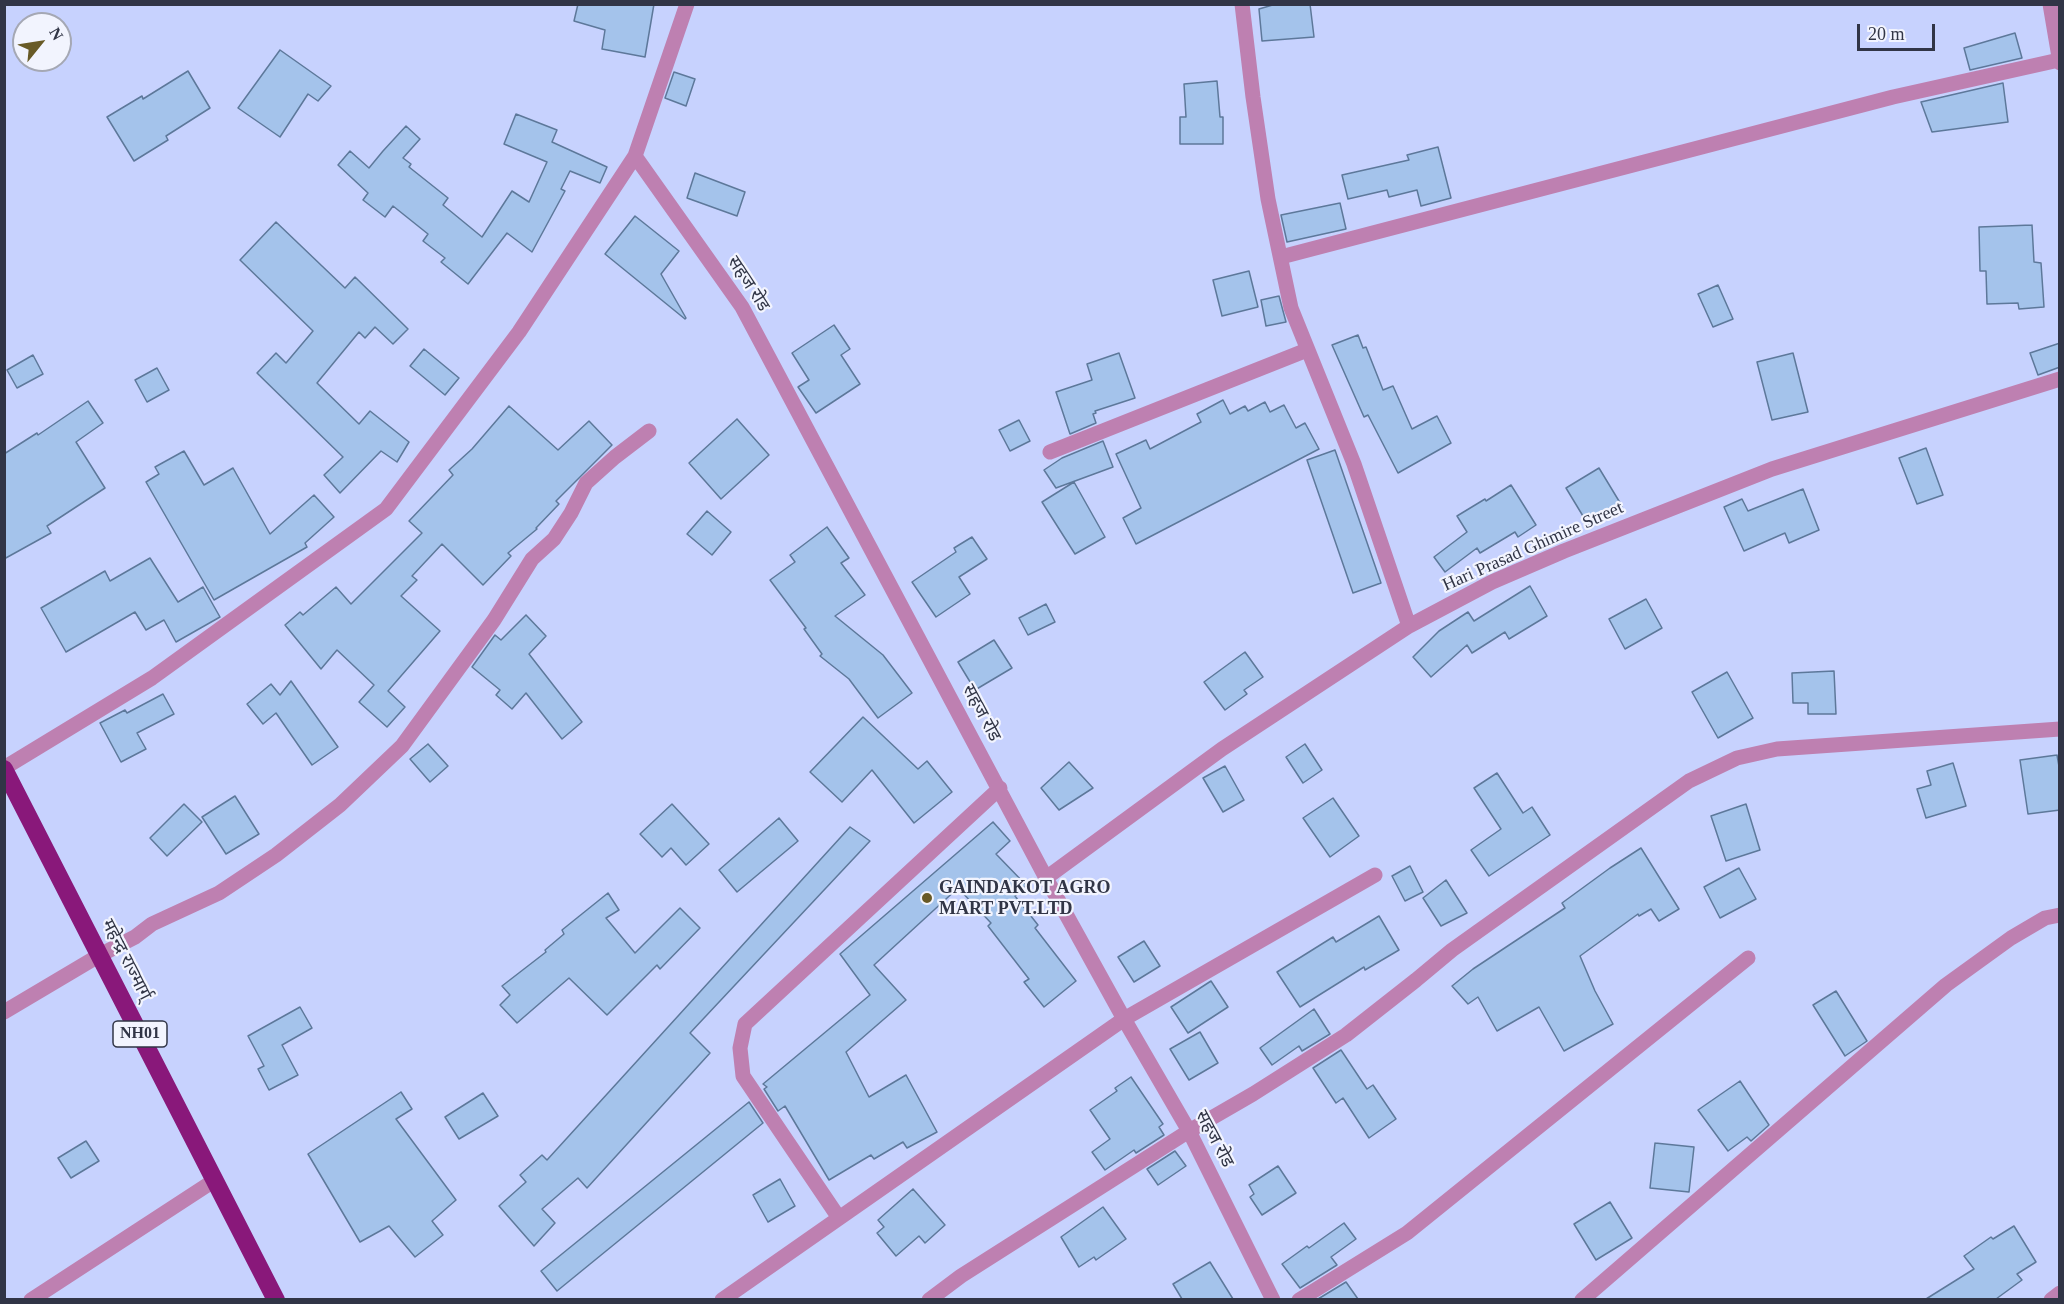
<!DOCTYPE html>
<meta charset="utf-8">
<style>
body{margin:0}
#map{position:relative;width:2064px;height:1304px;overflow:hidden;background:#c7d2fe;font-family:"Times New Roman",serif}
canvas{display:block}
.frame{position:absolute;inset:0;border:6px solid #313546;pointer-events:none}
.north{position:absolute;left:12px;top:12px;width:60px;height:60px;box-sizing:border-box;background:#f2f4fe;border:2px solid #a5a8b4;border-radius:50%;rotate:60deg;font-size:16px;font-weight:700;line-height:24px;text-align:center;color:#313546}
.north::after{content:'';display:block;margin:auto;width:21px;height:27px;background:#685a27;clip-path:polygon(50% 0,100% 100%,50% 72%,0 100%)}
.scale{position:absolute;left:1857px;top:24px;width:78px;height:27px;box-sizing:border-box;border:3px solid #313546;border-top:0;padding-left:8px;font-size:18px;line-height:21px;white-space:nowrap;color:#313546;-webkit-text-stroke:4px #f2f4fe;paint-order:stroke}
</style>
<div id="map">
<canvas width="2064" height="1304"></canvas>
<div class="frame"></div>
<div class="north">N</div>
<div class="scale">20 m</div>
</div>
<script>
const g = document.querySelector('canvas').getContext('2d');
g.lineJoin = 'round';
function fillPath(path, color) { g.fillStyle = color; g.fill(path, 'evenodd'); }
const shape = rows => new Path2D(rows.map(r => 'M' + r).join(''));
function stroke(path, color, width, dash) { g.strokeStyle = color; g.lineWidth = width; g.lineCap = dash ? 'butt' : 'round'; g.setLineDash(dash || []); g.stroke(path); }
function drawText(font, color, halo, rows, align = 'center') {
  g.font = font + ' "Times New Roman","Noto Sans Devanagari",serif'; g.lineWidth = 4.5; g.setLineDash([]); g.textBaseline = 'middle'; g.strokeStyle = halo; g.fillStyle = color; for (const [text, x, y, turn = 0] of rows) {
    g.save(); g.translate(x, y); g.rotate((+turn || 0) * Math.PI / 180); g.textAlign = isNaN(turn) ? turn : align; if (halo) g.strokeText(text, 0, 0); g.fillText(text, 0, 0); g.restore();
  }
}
const building = shape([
 [578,4,654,4,645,57,602,49,605,30,574,21,578,4],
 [1276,4,1310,4,1314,37,1262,41,1259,9,1276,4],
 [2015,33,2022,58,1970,70,1964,48,2015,33],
 [280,50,331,86,318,101,308,94,280,137,238,108,280,50],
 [188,71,210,108,166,136,168,140,134,161,107,117,142,96,143,99,188,71],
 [674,72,695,79,686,106,665,98,674,72],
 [1217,81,1220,117,1223,117,1223,144,1180,144,1180,117,1186,117,1184,84,1217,81],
 [2003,83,2008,122,1932,132,1921,102,2003,83],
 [516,114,557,130,552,142,607,167,600,183,570,171,561,189,565,191,532,252,507,233,468,284,441,262,445,258,423,241,428,234,393,206,385,217,363,200,368,193,338,165,350,151,369,168,383,151,406,126,420,139,403,158,411,164,409,167,448,198,443,205,482,237,512,191,529,202,547,162,504,144,516,114],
 [1438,147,1451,198,1421,206,1417,190,1389,197,1387,190,1348,199,1342,175,1409,160,1407,155,1438,147],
 [695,173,745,192,737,216,687,198,695,173],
 [1340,203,1346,229,1287,242,1281,215,1340,203],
 [635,216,679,251,661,274,686,318,685,319,605,254,635,216],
 [276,222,345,288,355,277,408,329,393,344,375,327,365,338,359,332,317,383,359,424,370,411,409,442,397,462,381,451,340,493,324,475,343,457,257,373,276,353,286,363,313,331,240,260,276,222],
 [2032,225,2034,262,2041,263,2044,307,2019,309,2018,303,1987,304,1986,271,1980,271,1979,227,2032,225],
 [1249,271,1258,307,1222,316,1213,280,1249,271],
 [1718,285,1733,319,1713,327,1698,294,1718,285],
 [1279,296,1286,322,1266,326,1261,300,1279,296],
 [834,325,850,349,841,355,860,384,816,413,798,387,809,380,792,353,834,325],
 [1358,335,1363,348,1366,347,1383,390,1393,386,1412,429,1437,416,1451,443,1398,473,1368,415,1364,417,1332,345,1358,335],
 [2060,343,2060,367,2038,375,2030,353,2060,343],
 [424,349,459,378,445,395,410,366,424,349],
 [1119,353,1135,398,1095,411,1096,413,1093,414,1096,423,1070,434,1056,392,1092,380,1087,364,1119,353],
 [1793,353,1808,412,1772,420,1757,362,1793,353],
 [33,355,43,374,17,388,7,370,33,355],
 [157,368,169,390,147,402,135,380,157,368],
 [1223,400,1230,414,1245,406,1248,411,1265,402,1270,412,1284,405,1296,428,1305,423,1319,449,1136,544,1123,518,1141,508,1116,454,1146,440,1150,449,1201,422,1197,414,1223,400],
 [88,401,103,423,76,442,105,488,47,526,51,533,4,559,4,454,37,433,38,435,88,401],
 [509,406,558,450,589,421,612,445,556,501,559,504,536,528,537,529,508,553,511,556,483,585,442,544,412,576,417,580,401,596,440,631,388,691,405,707,387,727,359,702,374,685,337,650,321,669,285,625,300,612,303,615,336,587,351,604,422,533,409,521,453,475,449,470,472,449,509,406],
 [737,419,769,455,721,499,689,463,737,419],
 [1019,420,1030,441,1010,451,999,430,1019,420],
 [1103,441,1113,467,1056,488,1044,470,1062,458,1103,441],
 [1926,448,1943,495,1917,504,1899,458,1926,448],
 [1335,450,1381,583,1353,593,1307,460,1335,450],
 [184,451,204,485,233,468,270,534,314,495,334,517,305,543,307,547,214,600,146,482,159,474,155,467,184,451],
 [1599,468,1622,506,1589,526,1566,488,1599,468],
 [1074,482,1105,537,1075,554,1042,502,1074,482],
 [1511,485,1536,525,1518,537,1515,532,1480,553,1477,548,1445,572,1434,557,1467,532,1457,516,1485,499,1486,501,1511,485],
 [1803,489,1819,530,1789,543,1785,533,1744,551,1724,507,1742,499,1748,511,1803,489],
 [707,511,731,532,712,555,687,534,707,511],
 [827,527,849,558,841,563,865,595,835,616,883,655,912,693,878,718,849,679,820,656,822,654,804,629,806,628,770,580,795,562,790,555,827,527],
 [972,537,987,559,959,577,970,594,936,617,912,582,956,552,954,548,972,537],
 [150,558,178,602,203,587,220,617,176,642,164,620,146,630,135,612,66,652,41,608,105,571,110,581,150,558],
 [1530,586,1547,616,1509,639,1505,632,1472,653,1467,645,1431,677,1413,657,1439,631,1468,612,1474,621,1530,586],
 [1646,599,1662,628,1625,649,1609,619,1646,599],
 [1046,604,1055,622,1028,635,1019,618,1046,604],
 [526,615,546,636,529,654,582,722,562,739,526,693,512,709,496,695,500,690,472,667,495,635,501,640,526,615],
 [994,640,1012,668,975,690,958,662,994,640],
 [1245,652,1263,677,1244,690,1247,694,1225,710,1204,682,1245,652],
 [1834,671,1836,714,1808,714,1808,703,1793,703,1792,673,1834,671],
 [1727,672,1753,718,1718,738,1692,692,1727,672],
 [291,681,338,747,312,765,276,713,263,724,247,704,271,684,280,695,291,681],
 [163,694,174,714,137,733,146,749,121,762,100,723,125,710,127,713,163,694],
 [863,717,918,769,927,761,952,792,914,823,872,770,842,802,810,772,863,717],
 [428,744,448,766,430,782,410,759,428,744],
 [1305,744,1322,770,1303,783,1286,757,1305,744],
 [2057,755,2060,772,2060,810,2028,814,2020,760,2057,755],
 [1069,762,1093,788,1059,810,1041,788,1069,762],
 [1953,763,1966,806,1926,818,1917,789,1931,785,1927,771,1953,763],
 [1225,766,1244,800,1223,812,1203,778,1225,766],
 [1497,773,1523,813,1532,807,1550,835,1489,876,1471,850,1501,829,1474,788,1497,773],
 [235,796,259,834,226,854,202,817,235,796],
 [1333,798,1359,836,1330,857,1303,818,1333,798],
 [184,804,202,822,167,856,150,838,184,804],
 [672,804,709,844,686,865,671,848,662,857,640,834,672,804],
 [1746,804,1760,850,1726,861,1711,816,1746,804],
 [779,818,798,841,737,892,719,870,779,818],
 [993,822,1010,841,996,854,1026,885,1015,896,1038,925,1035,928,1076,981,1044,1007,1024,982,1029,979,988,926,991,923,958,888,874,965,906,1000,846,1052,869,1097,906,1075,937,1132,907,1148,903,1142,874,1159,871,1155,829,1180,785,1106,778,1111,764,1089,767,1087,763,1084,870,995,840,954,993,822],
 [850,827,870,841,690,1033,710,1053,587,1188,578,1178,542,1209,555,1223,534,1246,499,1206,526,1182,520,1175,542,1155,547,1160,850,827],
 [1641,848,1679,909,1659,921,1651,909,1639,916,1638,914,1580,956,1595,991,1613,1024,1564,1051,1539,1007,1497,1031,1478,997,1468,1004,1452,986,1473,969,1565,908,1562,903,1610,868,1641,848],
 [1410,866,1423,892,1405,901,1392,876,1410,866],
 [1739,868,1756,899,1720,918,1704,887,1739,868],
 [1446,880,1467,913,1441,926,1423,898,1446,880],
 [608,893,619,910,606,918,635,953,680,908,700,928,660,969,657,965,607,1015,569,978,517,1023,500,1005,510,995,502,986,546,952,545,950,564,934,562,930,608,893],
 [1379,916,1399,950,1365,970,1364,967,1300,1007,1277,972,1333,937,1336,942,1379,916],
 [1144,941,1160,966,1134,982,1118,957,1144,941],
 [1211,981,1228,1007,1188,1033,1171,1007,1211,981],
 [1836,991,1867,1041,1845,1056,1813,1005,1836,991],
 [300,1007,312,1028,282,1045,298,1075,269,1090,258,1069,264,1066,248,1036,300,1007],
 [1314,1009,1330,1034,1302,1051,1299,1046,1272,1065,1260,1048,1314,1009],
 [1200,1032,1218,1063,1189,1080,1170,1049,1200,1032],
 [1341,1050,1367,1089,1373,1085,1396,1119,1369,1138,1343,1098,1336,1103,1313,1068,1341,1050],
 [1131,1077,1163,1124,1159,1127,1164,1135,1136,1153,1134,1150,1105,1170,1092,1152,1110,1139,1090,1110,1117,1091,1115,1088,1131,1077],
 [1740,1081,1769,1125,1751,1141,1747,1137,1728,1151,1698,1110,1740,1081],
 [401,1092,412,1109,396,1119,456,1200,432,1221,443,1235,415,1257,389,1226,360,1242,308,1154,401,1092],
 [483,1093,498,1116,459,1139,445,1117,483,1093],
 [749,1102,763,1123,557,1291,541,1271,749,1102],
 [86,1141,99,1161,71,1178,58,1158,86,1141],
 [1655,1143,1694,1147,1689,1192,1650,1188,1655,1143],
 [1175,1151,1186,1166,1158,1185,1147,1169,1175,1151],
 [1278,1166,1296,1193,1262,1215,1250,1197,1254,1194,1249,1185,1278,1166],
 [780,1179,795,1206,768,1222,753,1195,780,1179],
 [913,1189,945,1225,925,1243,919,1236,896,1256,877,1233,884,1227,878,1220,913,1189],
 [1610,1202,1632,1238,1596,1260,1574,1224,1610,1202],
 [1103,1207,1126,1239,1096,1260,1094,1257,1079,1267,1061,1237,1103,1207],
 [1344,1223,1356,1239,1331,1257,1337,1265,1300,1288,1282,1264,1307,1246,1309,1248,1344,1223],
 [2014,1226,2036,1262,2017,1274,2022,1280,1996,1299,1926,1299,1974,1269,1964,1256,1991,1237,1993,1239,2014,1226],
 [1210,1262,1233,1299,1182,1299,1173,1284,1210,1262],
 [1346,1282,1358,1299,1318,1299,1346,1282]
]);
const minor = shape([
 [1242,4,1253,97,1268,199,1291,308,1354,464,1409,626],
 [2050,4,2060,63],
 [635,156,742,307,1046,878,1124,1019,1189,1131,1273,1300],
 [1281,257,1893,97,2059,60],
 [1050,452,1307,350],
 [4,768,152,678,386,509,519,332,635,156,687,4],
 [1046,878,1222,749,1409,626,1492,582,1564,551,1772,469,2060,379],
 [4,1012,100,955,135,937,152,924,219,893,276,855,340,805,402,746,494,620,532,559,554,539,571,513,586,483,615,457,649,431],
 [839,1218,743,1076,740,1048,745,1024,1000,788],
 [31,1300,215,1180],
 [722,1300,1124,1019,1375,875],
 [929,1300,961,1276,1189,1131,1253,1094,1346,1035,1416,980,1452,950,1689,781,1737,758,1777,749,2060,729],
 [1299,1300,1407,1233,1748,958],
 [1582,1300,1946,985,2011,938,2045,918,2060,915],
 [2051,1300,2060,1293]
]);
const highway = shape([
 [4,769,276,1300]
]);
const markers = [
 [927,898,6,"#685a27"]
];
const shields = [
 [140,1034,54]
];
const shieldNames = [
 ["NH01",140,1034]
];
const streetNames = [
 ["सहज रोड",748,284,57],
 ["Hari Prasad Ghimire Street",1533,547,-24],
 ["सहज रोड",981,713,62],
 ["महेन्द्र राज्मार्ग्",126,960,63],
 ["सहज रोड",1214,1139,62]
];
const poiNames = [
 ["GAINDAKOT AGRO",939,888],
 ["MART PVT.LTD",939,909]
];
fillPath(building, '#a4c3eb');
stroke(building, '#5d789a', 1.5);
stroke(minor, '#be80b1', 15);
stroke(highway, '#89187a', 18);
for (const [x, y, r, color] of markers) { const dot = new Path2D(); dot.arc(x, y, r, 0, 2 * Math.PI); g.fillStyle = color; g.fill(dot); stroke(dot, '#f2f4fe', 2); }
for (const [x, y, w] of shields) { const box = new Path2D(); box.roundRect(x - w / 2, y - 13, w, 26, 4.5); g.fillStyle = '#f2f4fe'; g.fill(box); stroke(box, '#313546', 1.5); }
drawText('bold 16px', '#313546', null, shieldNames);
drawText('18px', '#313546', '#f2f4fe', streetNames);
drawText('bold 18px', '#313546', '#f2f4fe', poiNames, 'left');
</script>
